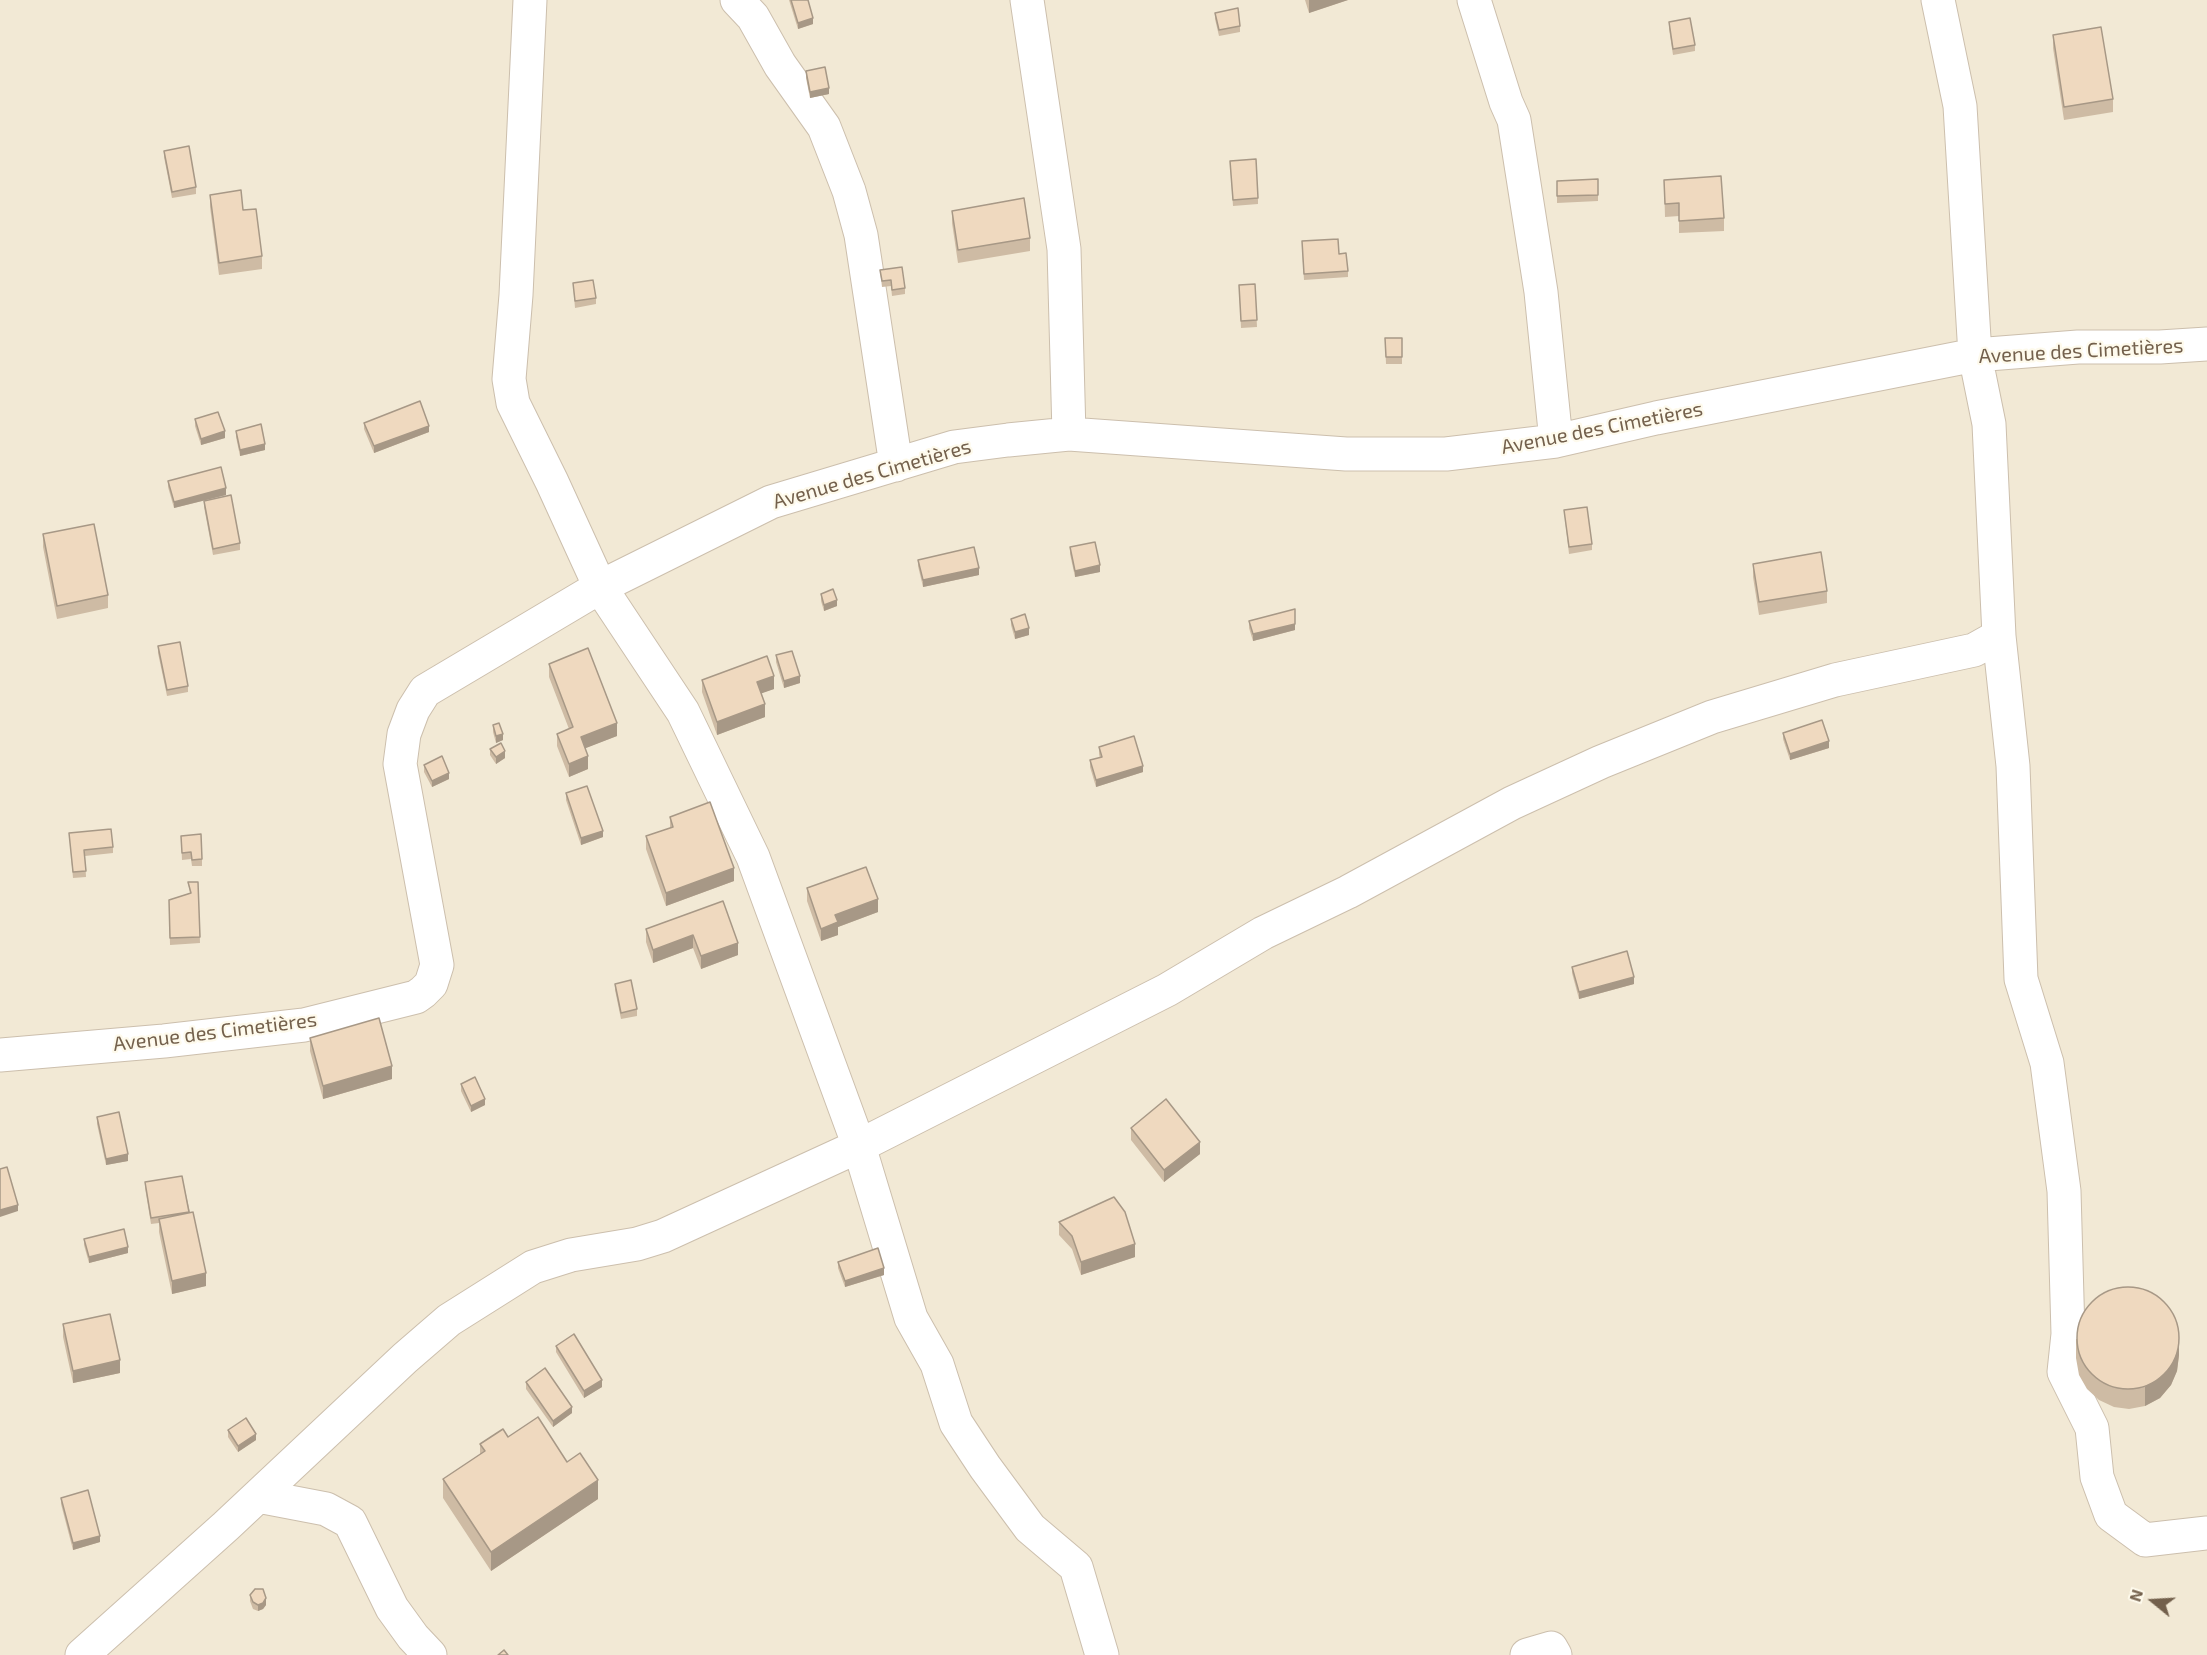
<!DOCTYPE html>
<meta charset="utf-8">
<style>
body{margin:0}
#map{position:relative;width:2207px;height:1655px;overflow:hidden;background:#fbf6e6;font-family:"Exo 2",sans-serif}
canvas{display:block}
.north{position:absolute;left:2123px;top:1571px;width:60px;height:60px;-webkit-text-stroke:4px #fefaec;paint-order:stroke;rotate:288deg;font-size:16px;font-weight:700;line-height:24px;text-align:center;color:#73604c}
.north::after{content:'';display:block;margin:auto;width:21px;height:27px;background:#73604c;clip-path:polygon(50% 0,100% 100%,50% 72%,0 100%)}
</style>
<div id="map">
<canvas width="2207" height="1655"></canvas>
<div class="north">N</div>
</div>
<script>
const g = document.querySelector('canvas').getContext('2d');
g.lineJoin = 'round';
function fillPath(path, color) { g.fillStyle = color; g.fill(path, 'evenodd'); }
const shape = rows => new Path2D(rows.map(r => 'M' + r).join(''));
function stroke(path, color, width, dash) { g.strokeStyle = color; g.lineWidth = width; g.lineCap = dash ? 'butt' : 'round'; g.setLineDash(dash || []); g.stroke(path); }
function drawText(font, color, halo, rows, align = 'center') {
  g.font = font + ' "Exo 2",sans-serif'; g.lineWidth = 4.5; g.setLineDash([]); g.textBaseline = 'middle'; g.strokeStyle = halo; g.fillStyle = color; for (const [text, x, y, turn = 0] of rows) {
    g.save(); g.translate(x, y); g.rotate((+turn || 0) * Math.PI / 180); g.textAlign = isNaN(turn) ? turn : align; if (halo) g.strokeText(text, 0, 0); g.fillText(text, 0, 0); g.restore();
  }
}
const residential = shape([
 [0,0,2207,0,2207,1655,0,1655]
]);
const minor = shape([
 [530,0,516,295,509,379,513,403,552,482,600,587,683,712,753,857,859,1146,911,1318,937,1364,956,1423,985,1467,1030,1528,1076,1567,1102,1655],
 [737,0,753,17,780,65,824,127,849,191,861,235,896,465],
 [1027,0,1064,249,1069,434],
 [1474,0,1506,102,1514,120,1541,292,1556,441],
 [1999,636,2013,766,2021,979,2047,1063,2064,1191,2068,1334,2064,1372,2092,1428,2097,1477,2111,1515,2145,1540,2207,1533],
 [0,1055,164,1041,304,1025,416,997,423,992,431,984,437,965,400,764,404,734,413,710,425,691,600,587,771,502,954,447,1008,440,1069,434,1346,454,1446,454,1556,441,1656,418,1975,355,2078,347,2160,347,2207,344],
 [258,1496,326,1509,350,1522,392,1608,413,1637,430,1655],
 [82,1655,226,1526,405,1358,449,1320,533,1267,571,1255,637,1244,663,1236,859,1146,1167,990,1263,933,1348,892,1512,803,1601,762,1712,717,1835,680,1974,650,1999,636,1989,424,1975,355,1960,106,1938,0],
 [1527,1655,1551,1648,1555,1655]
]);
const wall = shape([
 [789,0,808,0,813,24,798,29],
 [1305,0,1348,0,1309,13],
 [1215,13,1240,26,1240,32,1219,36,1215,19],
 [1669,22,1695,45,1695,51,1673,55,1669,29],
 [2053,35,2113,99,2113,112,2064,120,2053,48],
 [806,71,829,94,810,98,806,78],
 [164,151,196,187,196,194,172,198,164,157],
 [1230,161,1258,198,1258,204,1233,206],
 [1598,179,1598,201,1557,203,1557,181],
 [1664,180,1724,218,1724,231,1679,233,1679,216,1665,217],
 [210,195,243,210,262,256,262,269,219,275,210,207],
 [952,211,1030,238,1030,251,958,263,952,223],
 [1302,248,1348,271,1348,277,1304,280],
 [880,270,905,288,905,294,892,296,891,286,882,287],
 [573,283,596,298,596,304,575,308],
 [1255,284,1257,327,1241,328,1239,285],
 [1385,338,1402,338,1402,364,1386,364],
 [195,419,225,438,201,445,195,426],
 [364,423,429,432,374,453,364,429],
 [236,431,265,450,240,456,236,437],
 [168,481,226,495,174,508,168,487],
 [204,501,240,543,240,550,213,555,204,507],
 [1564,510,1592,544,1592,550,1569,554],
 [43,534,108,595,108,608,57,619,43,547],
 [1070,547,1100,572,1075,577,1070,554],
 [918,560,979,575,923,587,918,566],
 [1753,564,1827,591,1827,603,1759,615,1753,577],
 [821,594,837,606,824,611,821,601],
 [1011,619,1029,635,1015,639,1011,625],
 [1249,621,1295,630,1253,641,1249,628],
 [158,646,188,686,188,692,167,696,158,653],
 [776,655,800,683,784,688,776,662],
 [549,664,617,736,585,748,588,769,569,777,557,746,557,734,569,729,549,677],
 [702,680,774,689,761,693,765,717,717,735,702,692],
 [493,725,503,740,496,743,493,732],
 [1783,733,1829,748,1790,760,1783,739],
 [1099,747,1143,772,1096,787,1090,767,1090,760,1100,758,1099,754],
 [490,749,505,758,496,764,490,755],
 [424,765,449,779,432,787,424,772],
 [566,793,603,837,581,845,566,800],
 [670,817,734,881,666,906,646,849,646,836,670,828],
 [69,833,113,847,113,853,85,856,86,877,73,878],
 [181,836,202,859,202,866,192,866,191,859,182,860],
 [188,882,198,882,200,943,170,945,169,900,190,893],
 [807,888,878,912,838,927,838,935,821,941,807,901],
 [646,929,738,943,738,955,701,969,693,948,653,963,646,942],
 [1572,967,1634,984,1579,999,1572,973],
 [615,984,637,1009,637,1016,621,1019,615,990],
 [310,1038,392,1079,323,1099,310,1051],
 [461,1084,485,1105,471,1112,461,1091],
 [97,1117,128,1161,106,1165,97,1124],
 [1131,1128,1200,1154,1164,1182,1131,1140],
 [182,1176,206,1286,172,1294,159,1232,159,1223,151,1224,145,1188,145,1182],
 [1059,1222,1135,1257,1081,1275,1072,1249,1059,1235],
 [84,1239,128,1253,89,1263,84,1245],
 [838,1262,884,1275,845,1287,838,1268],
 [63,1324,120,1373,73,1383,63,1337],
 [2076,1339,2179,1355,2177,1371,2171,1385,2160,1398,2145,1406,2129,1409,2114,1407,2099,1400,2087,1389,2079,1375,2076,1358],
 [556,1346,602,1387,584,1398,556,1352],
 [526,1382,572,1413,553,1427,526,1389],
 [228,1430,256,1440,238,1452,228,1437],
 [508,1437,567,1462,598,1499,491,1571,443,1498,443,1479,480,1455,480,1444],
 [61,1498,100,1542,73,1550,61,1504],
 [250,1595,266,1605,263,1609,258,1611,253,1609,250,1601]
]);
const shadedWall = shape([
 [1309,0,1348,0,1309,13],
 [813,18,813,24,798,29,798,23],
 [829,88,829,94,810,98,810,92],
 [429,426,429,432,374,453,374,446],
 [225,431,225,438,201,445,201,439],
 [265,444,265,450,240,456,240,450],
 [226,488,226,495,174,508,174,502],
 [1100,565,1100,572,1075,577,1075,571],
 [979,568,979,575,923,587,923,580],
 [837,600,837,606,824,611,824,605],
 [1295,609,1295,630,1253,641,1253,634],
 [1029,628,1029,635,1015,639,1015,632],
 [774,676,774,689,757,695,757,682],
 [800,676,800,683,784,688,784,681],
 [765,704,765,717,717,735,717,722],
 [617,723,617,736,581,750,581,737],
 [503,734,503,740,496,743,496,736],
 [1829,741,1829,748,1790,760,1790,754],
 [505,751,505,758,496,764,496,757],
 [588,756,588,769,569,777,569,764],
 [1143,766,1143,772,1096,787,1096,780],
 [449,773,449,779,432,787,432,781],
 [603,831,603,837,581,845,581,838],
 [734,868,734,881,666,906,666,893],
 [878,899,878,912,838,927,838,935,821,941,821,929,835,915],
 [693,935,693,948,653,963,653,950],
 [738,943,738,955,701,969,701,956],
 [1634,977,1634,984,1579,999,1579,992],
 [392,1066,392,1079,323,1099,323,1086],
 [485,1099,485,1105,471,1112,471,1106],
 [1200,1142,1200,1154,1164,1182,1164,1170],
 [128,1154,128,1161,106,1165,106,1159],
 [18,1205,18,1211,0,1217,0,1210],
 [1135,1244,1135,1257,1081,1275,1081,1262],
 [128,1247,128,1253,89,1263,89,1257],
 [884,1268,884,1275,845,1287,845,1281],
 [206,1273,206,1286,172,1294,172,1281],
 [2179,1336,2179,1355,2177,1371,2171,1385,2160,1398,2145,1406,2145,1387],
 [120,1360,120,1373,73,1383,73,1371],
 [602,1380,602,1387,584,1398,584,1391],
 [572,1407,572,1413,553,1427,553,1421],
 [256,1434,256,1440,238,1452,238,1446],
 [598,1480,598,1499,491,1571,491,1552],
 [100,1536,100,1542,73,1550,73,1543],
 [266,1598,266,1605,263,1609,258,1611,258,1605]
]);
const building = shape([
 [791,0,808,0,813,18,798,23,791,0],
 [1238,8,1240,26,1219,30,1215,13,1238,8],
 [1690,18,1695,45,1673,49,1669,22,1690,18],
 [2101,27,2113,99,2064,107,2053,35,2101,27],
 [825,67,829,88,810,92,806,71,825,67],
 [189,146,196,187,172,192,164,151,189,146],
 [1256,159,1258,198,1233,200,1230,161,1256,159],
 [1721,176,1724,218,1679,221,1679,203,1665,204,1664,180,1721,176],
 [1598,179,1598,195,1557,196,1557,181,1598,179],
 [241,190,243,210,256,209,262,256,219,263,210,195,241,190],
 [1024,198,1030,238,958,250,952,211,1024,198],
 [1338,239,1339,254,1346,253,1348,271,1304,274,1302,241,1338,239],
 [902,267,905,288,892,290,891,280,882,281,880,270,902,267],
 [593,280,596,298,575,301,573,283,593,280],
 [1255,284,1257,320,1241,321,1239,285,1255,284],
 [1385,338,1402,338,1402,357,1386,357,1385,338],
 [420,401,429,426,374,446,364,423,420,401],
 [218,412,225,431,201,439,195,419,218,412],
 [261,424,265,444,240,450,236,431,261,424],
 [221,467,226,488,174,502,168,481,221,467],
 [231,495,240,543,213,549,204,501,231,495],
 [1587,507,1592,544,1569,547,1564,510,1587,507],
 [94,524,108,595,57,606,43,534,94,524],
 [1095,542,1100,565,1075,571,1070,547,1095,542],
 [974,547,979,568,923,580,918,560,974,547],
 [1821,552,1827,591,1759,602,1753,564,1821,552],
 [833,589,837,600,824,605,821,594,833,589],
 [1295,609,1295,624,1253,634,1249,621,1295,609],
 [1025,614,1029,628,1015,632,1011,619,1025,614],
 [180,642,188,686,167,690,158,646,180,642],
 [588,648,617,723,581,737,588,756,569,764,557,734,573,727,549,664,588,648],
 [792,651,800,676,784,681,776,655,792,651],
 [767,656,774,676,757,682,765,704,717,722,702,680,767,656],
 [1822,720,1829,741,1790,754,1783,733,1822,720],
 [499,723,503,734,496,736,493,725,499,723],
 [1134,736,1143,766,1096,780,1090,760,1102,757,1099,747,1134,736],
 [501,743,505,751,496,757,490,749,501,743],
 [442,756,449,773,432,781,424,765,442,756],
 [587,786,603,831,581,838,566,793,587,786],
 [710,802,734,868,666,893,646,836,673,827,670,817,710,802],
 [111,829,113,847,84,850,86,871,73,872,69,833,111,829],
 [201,834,202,859,192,860,191,852,182,853,181,836,201,834],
 [866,867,878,899,835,915,838,922,821,929,807,888,866,867],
 [188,882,198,882,200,937,170,938,169,900,191,893,188,882],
 [723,901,738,943,701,956,693,935,653,950,646,929,723,901],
 [1627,951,1634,977,1579,992,1572,967,1627,951],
 [631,980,637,1009,621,1013,615,984,631,980],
 [379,1018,392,1066,323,1086,310,1038,379,1018],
 [475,1077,485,1099,471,1106,461,1084,475,1077],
 [1166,1099,1200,1142,1164,1170,1131,1128,1166,1099],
 [119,1112,128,1154,106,1159,97,1117,119,1112],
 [7,1167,18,1205,0,1210,0,1169,7,1167],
 [182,1176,189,1212,151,1218,145,1182,182,1176],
 [1114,1197,1125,1212,1135,1244,1081,1262,1072,1236,1059,1222,1114,1197],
 [193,1212,206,1273,172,1281,159,1219,193,1212],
 [124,1229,128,1247,89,1257,84,1239,124,1229],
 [878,1248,884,1268,845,1281,838,1262,878,1248],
 '2077 1338a51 51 0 1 1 102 0a51 51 0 1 1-102 0Z',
 [110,1314,120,1360,73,1371,63,1324,110,1314],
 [574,1334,602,1380,584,1391,556,1346,574,1334],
 [545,1368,572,1407,553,1421,526,1382,545,1368],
 [538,1417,567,1462,580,1453,598,1480,491,1552,443,1479,485,1451,480,1444,503,1429,508,1437,538,1417],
 [246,1418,256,1434,238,1446,228,1430,246,1418],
 [88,1490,100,1536,73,1543,61,1498,88,1490],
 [255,1589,263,1589,266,1598,263,1603,258,1605,253,1602,250,1595,255,1589],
 [504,1650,508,1655,498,1655,504,1650]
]);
const streetNames = [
 ["Avenue des Cimetières",2081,351,-3],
 ["Avenue des Cimetières",1602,428,-11],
 ["Avenue des Cimetières",872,474,-16],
 ["Avenue des Cimetières",215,1032,-7]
];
fillPath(residential, '#f2e9d5');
stroke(minor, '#ccbfad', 35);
stroke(minor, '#fff', 33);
fillPath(wall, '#cebba4');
fillPath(shadedWall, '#a79886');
fillPath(building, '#efd9bf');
stroke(building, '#a79886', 1.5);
drawText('20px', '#73604c', '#fefaec', streetNames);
</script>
